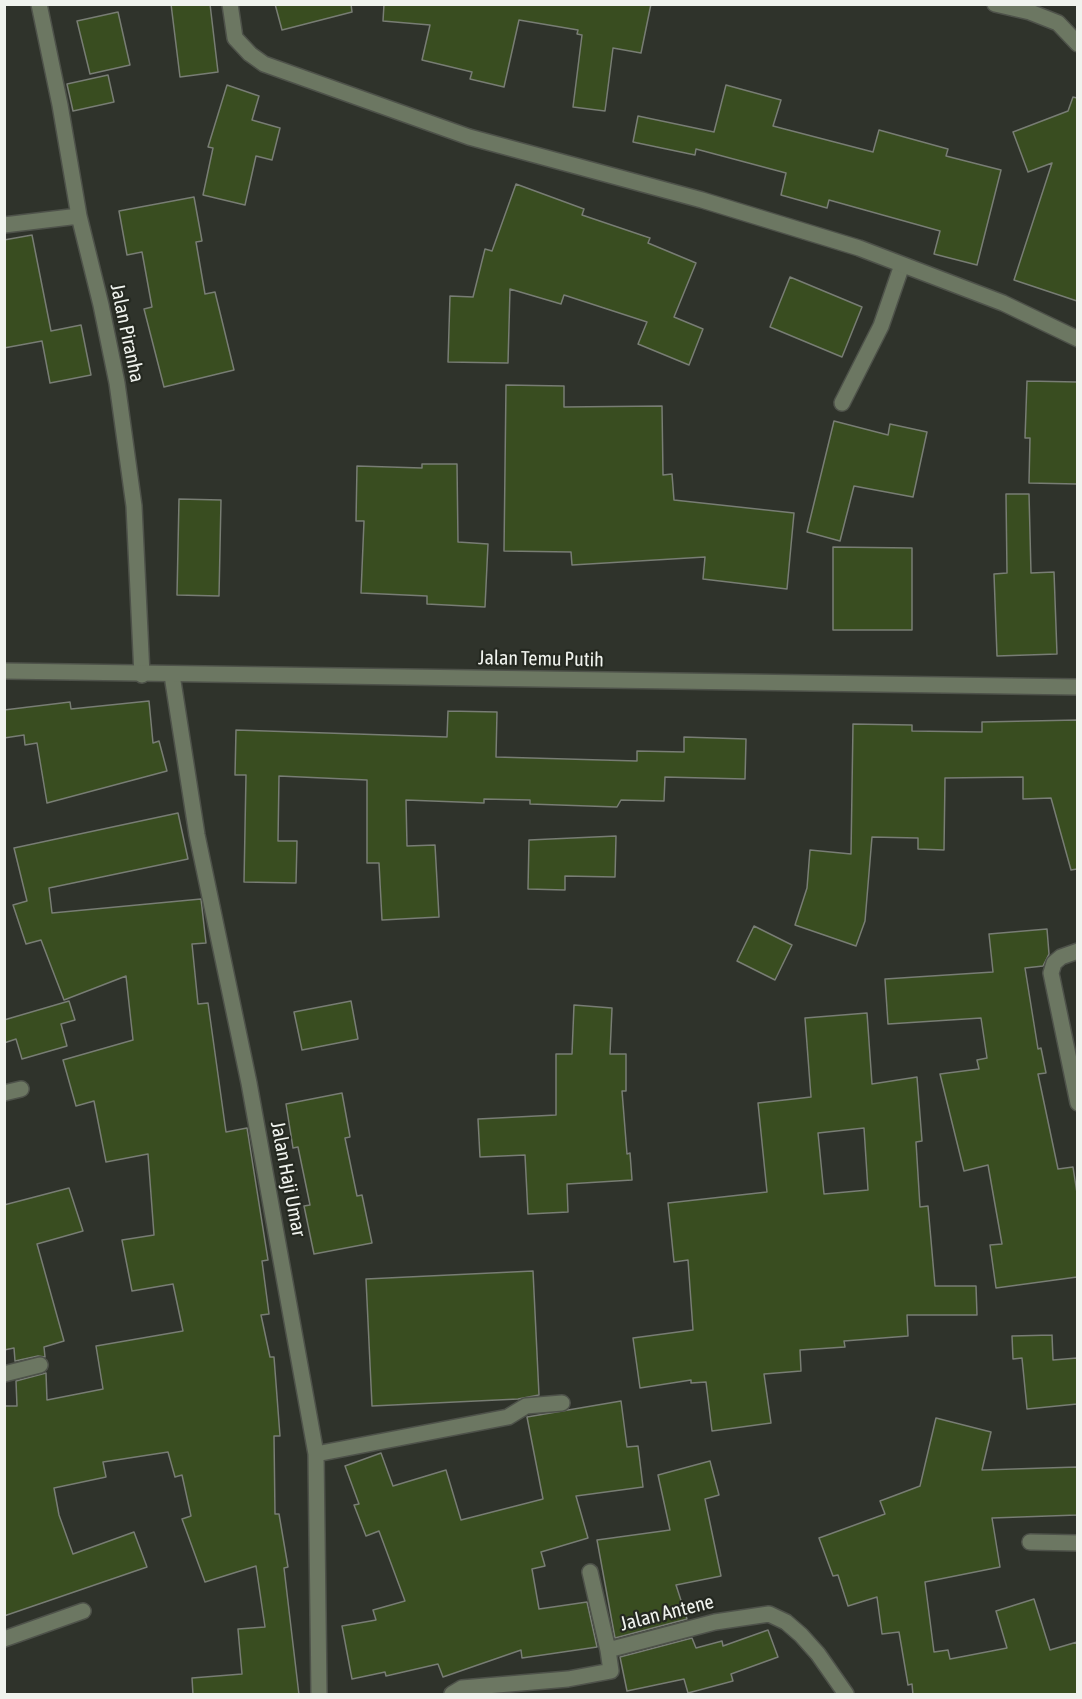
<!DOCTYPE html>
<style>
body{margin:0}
#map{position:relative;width:1082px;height:1699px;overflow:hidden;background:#2f332b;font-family:"Asap Condensed",sans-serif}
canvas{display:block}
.frame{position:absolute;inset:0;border:6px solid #f0f3ee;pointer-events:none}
</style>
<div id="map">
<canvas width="1082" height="1699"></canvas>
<div class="frame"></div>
</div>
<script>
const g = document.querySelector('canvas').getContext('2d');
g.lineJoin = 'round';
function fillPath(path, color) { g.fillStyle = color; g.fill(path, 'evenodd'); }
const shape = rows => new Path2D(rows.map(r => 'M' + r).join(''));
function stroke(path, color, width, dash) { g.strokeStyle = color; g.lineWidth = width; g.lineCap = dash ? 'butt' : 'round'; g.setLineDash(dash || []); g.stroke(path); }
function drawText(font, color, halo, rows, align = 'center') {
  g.font = font + ' "Asap Condensed",sans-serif'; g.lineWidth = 4.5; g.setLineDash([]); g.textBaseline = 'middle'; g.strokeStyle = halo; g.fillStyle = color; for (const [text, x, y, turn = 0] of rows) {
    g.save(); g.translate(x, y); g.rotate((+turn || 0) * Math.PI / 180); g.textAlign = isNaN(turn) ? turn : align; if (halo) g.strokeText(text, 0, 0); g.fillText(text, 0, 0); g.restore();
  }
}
const building = shape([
 [171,4,210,4,218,72,180,77,171,4],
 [275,4,351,4,352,12,282,30,275,4],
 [384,4,651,4,641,53,613,48,605,111,573,107,582,35,577,34,578,30,519,20,504,87,470,79,472,72,422,60,430,25,383,21,384,4],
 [118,12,130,65,90,74,77,21,118,12],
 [108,75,114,102,73,111,67,84,108,75],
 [227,85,259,96,252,120,280,128,272,160,256,156,245,205,203,195,213,148,208,147,227,85],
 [726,85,781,100,773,126,873,152,879,130,948,149,946,156,1001,170,977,265,934,254,940,231,829,200,827,208,781,195,786,173,696,149,695,155,633,142,638,116,714,132,726,85],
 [1073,97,1077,98,1077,301,1014,280,1052,163,1028,172,1013,132,1068,111,1073,97],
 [516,184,584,209,582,215,650,238,648,243,696,263,674,317,703,329,689,365,638,344,647,322,564,295,561,304,510,289,508,363,448,362,450,296,473,297,485,249,492,251,516,184],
 [194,197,202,241,196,242,205,294,215,292,234,370,164,387,144,309,152,307,142,252,127,255,119,211,194,197],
 [32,235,51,331,81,325,91,375,50,383,42,341,4,348,4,240,32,235],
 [790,277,862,307,842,357,770,327,790,277],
 [1027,381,1077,382,1077,484,1029,483,1030,438,1025,438,1027,381],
 [506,385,564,386,564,407,662,406,663,475,672,474,674,500,794,513,787,589,703,579,705,557,572,565,571,552,504,551,506,385],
 [834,421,888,435,890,424,927,432,913,497,854,486,840,541,807,532,834,421],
 [422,464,457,464,458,542,488,544,485,607,427,604,427,596,361,593,364,521,356,521,357,466,422,468,422,464],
 [1006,494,1029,494,1031,573,1054,572,1057,654,997,656,994,574,1007,573,1006,494],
 [179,499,221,500,219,596,177,595,179,499],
 [833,547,912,548,912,630,833,630,833,547],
 [149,701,153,743,159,741,167,771,47,803,37,743,25,745,24,735,4,738,4,710,70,702,71,709,149,701],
 [448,711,497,712,496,757,637,761,637,751,684,752,684,737,746,739,745,779,665,777,664,801,621,800,617,807,530,804,530,800,484,799,484,803,406,800,407,846,435,845,439,917,382,920,379,863,367,863,367,780,279,776,278,841,297,841,296,883,244,882,246,775,235,775,236,730,447,737,448,711],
 [1077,720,1077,869,1071,870,1051,798,1023,799,1023,777,945,778,944,850,918,849,918,838,872,837,865,921,856,946,795,925,807,888,810,850,851,854,853,724,912,725,912,731,982,732,982,722,1077,720],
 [178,813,188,859,49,888,52,913,201,899,206,943,192,944,198,1004,208,1003,226,1132,247,1128,268,1260,262,1261,269,1314,261,1315,270,1357,274,1357,280,1436,274,1436,275,1514,279,1514,288,1567,284,1568,299,1695,193,1695,192,1678,242,1674,238,1629,265,1627,256,1566,205,1582,182,1519,191,1516,182,1475,175,1477,168,1452,103,1462,106,1477,54,1488,59,1515,73,1554,134,1532,147,1567,4,1616,4,1406,17,1406,16,1381,46,1373,47,1400,103,1389,96,1346,183,1331,173,1284,132,1291,122,1240,154,1235,148,1154,106,1162,94,1101,76,1106,63,1060,133,1040,126,976,64,1000,41,940,26,944,13,905,27,901,14,848,178,813],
 [616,836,615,877,565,876,565,890,528,889,529,840,616,836],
 [754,926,792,945,775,980,737,961,754,926],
 [1047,929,1049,954,1043,966,1025,968,1038,1049,1041,1048,1046,1073,1038,1074,1058,1169,1073,1167,1077,1193,1077,1277,996,1288,990,1245,1002,1244,988,1165,964,1171,940,1074,979,1069,977,1060,987,1058,981,1018,888,1024,885,979,993,972,989,934,1047,929],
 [69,1001,75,1020,61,1024,67,1046,22,1059,16,1039,4,1043,4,1020,69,1001],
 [351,1001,358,1039,302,1050,294,1012,351,1001],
 [574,1005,612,1008,610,1054,626,1054,626,1091,622,1091,627,1154,630,1153,632,1180,567,1184,568,1212,528,1214,525,1155,480,1157,478,1119,556,1115,556,1054,572,1054,574,1005],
 [867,1013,872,1084,917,1077,922,1141,916,1142,920,1207,928,1206,935,1286,976,1286,977,1315,907,1315,908,1336,844,1341,845,1347,800,1350,801,1371,764,1374,771,1423,712,1431,706,1382,691,1383,691,1380,640,1388,633,1338,693,1330,688,1260,674,1262,668,1203,767,1192,758,1103,811,1097,805,1018,867,1013],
 [864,1128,868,1190,824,1194,818,1133,864,1128],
 [342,1093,350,1137,345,1138,357,1196,362,1195,372,1243,314,1254,304,1206,310,1205,298,1147,293,1148,286,1104,342,1093],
 [69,1188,83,1231,37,1244,64,1341,44,1347,45,1357,38,1356,15,1361,14,1348,4,1350,4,1205,69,1188],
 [533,1271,539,1395,518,1399,372,1406,366,1279,533,1271],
 [1052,1335,1053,1360,1077,1358,1077,1404,1027,1409,1022,1358,1013,1359,1012,1336,1052,1335],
 [621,1401,627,1447,638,1446,643,1487,576,1496,588,1538,541,1552,545,1566,532,1569,539,1609,587,1602,597,1647,522,1658,521,1650,443,1677,438,1664,386,1676,385,1672,352,1679,342,1626,376,1620,373,1610,405,1601,379,1531,366,1536,354,1505,359,1504,345,1466,381,1453,393,1486,446,1470,461,1520,543,1499,527,1417,621,1401],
 [936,1418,991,1432,982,1470,1077,1467,1077,1515,992,1518,1000,1567,925,1582,934,1652,948,1650,950,1659,1007,1648,996,1611,1034,1599,1050,1650,1077,1642,1077,1695,913,1695,912,1684,908,1685,899,1632,882,1634,877,1597,848,1606,838,1575,833,1576,819,1538,885,1514,880,1501,920,1486,936,1418],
 [710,1461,719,1495,705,1499,721,1576,676,1585,687,1619,615,1638,597,1540,670,1530,658,1475,710,1461],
 [768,1630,778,1657,731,1674,733,1681,688,1693,684,1679,627,1691,620,1657,692,1638,696,1648,722,1641,723,1646,768,1630]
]);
const service = shape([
 [842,403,881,326,902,265]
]);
const minor = shape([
 [39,4,60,105,79,216,101,305,117,383,134,506,142,675],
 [230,4,235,38,250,54,264,64,469,137,702,200,859,248,1003,303,1078,339],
 [995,4,1030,12,1058,23,1078,44],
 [4,225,79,216],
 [172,675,197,835,249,1083,316,1454,319,1694],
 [1078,951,1061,957,1054,963,1051,973,1078,1103],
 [4,1093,21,1089],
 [4,1374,40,1365],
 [316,1454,508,1417,526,1406,562,1403],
 [1030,1542,1078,1543],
 [590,1572,608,1650],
 [4,1639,83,1611],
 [452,1694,462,1688,568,1679,611,1671,608,1650,715,1622,769,1614,786,1622,801,1635,818,1654,846,1694]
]);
const tertiary = shape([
 [4,671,1078,687]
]);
const streetNames = [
 ["Jalan Piranha",127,333,78],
 ["Jalan Temu Putih",541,659,1],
 ["Jalan Haji Umar",288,1179,79],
 ["Jalan Antene",667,1613,-14]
];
fillPath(building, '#394d20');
stroke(building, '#787d74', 1.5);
stroke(service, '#4e524a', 18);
stroke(minor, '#4e524a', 18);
stroke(tertiary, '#4e524a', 18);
stroke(service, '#6c7762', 15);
stroke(minor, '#6c7762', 15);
stroke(tertiary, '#6c7762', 15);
drawText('20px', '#f0f3ee', '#252921', streetNames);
</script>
